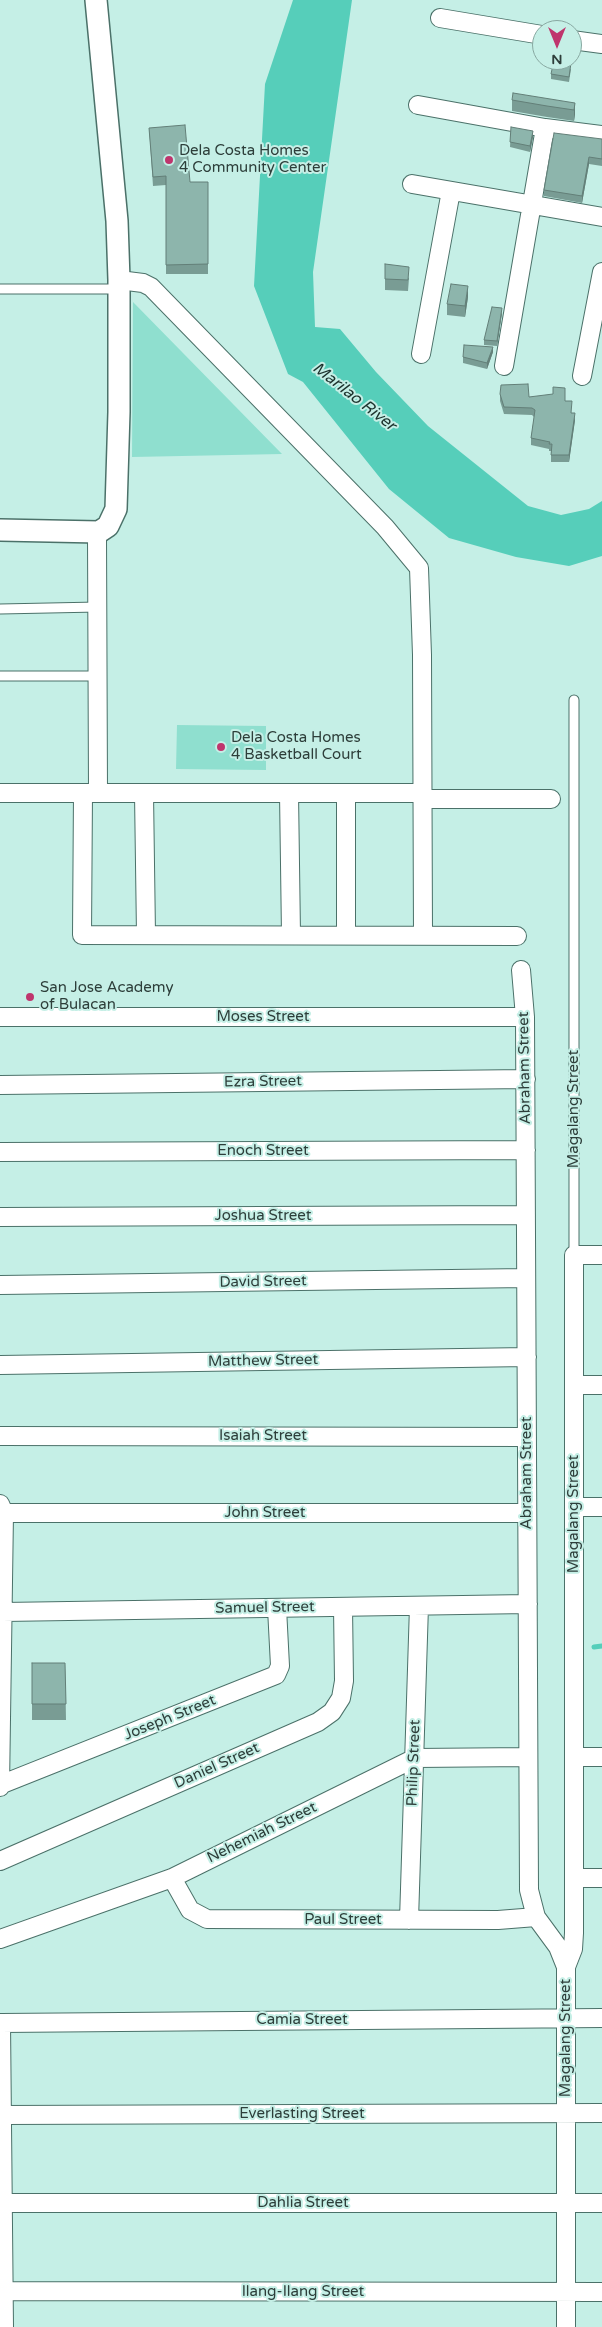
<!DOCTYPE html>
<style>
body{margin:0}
#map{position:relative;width:602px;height:2327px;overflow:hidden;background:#c5efe6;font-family:"Varela Round",sans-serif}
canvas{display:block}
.north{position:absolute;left:532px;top:20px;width:50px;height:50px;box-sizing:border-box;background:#c5efe6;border:1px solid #88a8a1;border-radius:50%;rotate:180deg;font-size:14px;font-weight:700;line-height:20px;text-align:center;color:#2d3e3a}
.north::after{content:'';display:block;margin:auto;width:18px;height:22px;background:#bf356d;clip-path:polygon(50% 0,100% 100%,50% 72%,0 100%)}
</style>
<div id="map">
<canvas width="602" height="2327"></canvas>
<div class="north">N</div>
</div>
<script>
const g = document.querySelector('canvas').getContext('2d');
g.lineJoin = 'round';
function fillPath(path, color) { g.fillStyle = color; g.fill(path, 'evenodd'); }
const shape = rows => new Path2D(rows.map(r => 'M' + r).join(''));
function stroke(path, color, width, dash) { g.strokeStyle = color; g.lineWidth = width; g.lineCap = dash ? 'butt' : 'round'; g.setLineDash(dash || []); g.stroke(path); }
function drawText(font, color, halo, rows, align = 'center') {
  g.font = font + ' "Varela Round",sans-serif'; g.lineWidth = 4; g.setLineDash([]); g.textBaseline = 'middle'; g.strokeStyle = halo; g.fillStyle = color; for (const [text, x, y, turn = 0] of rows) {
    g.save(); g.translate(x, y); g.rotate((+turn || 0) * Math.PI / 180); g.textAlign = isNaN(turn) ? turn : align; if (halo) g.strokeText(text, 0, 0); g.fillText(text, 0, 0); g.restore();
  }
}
const green = shape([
 [133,302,282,454,132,457],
 [177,725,266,726,266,770,176,769]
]);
const water = shape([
 [293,0,352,0,313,272,315,327,340,329,376,372,428,426,528,506,561,515,589,509,602,501,602,556,569,566,516,557,449,538,389,489,303,382,288,374,254,286,265,84]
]);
const stream = shape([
 [594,1647,602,1646]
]);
const service = shape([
 [0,289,119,289],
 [0,609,98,607],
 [0,676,98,676],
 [574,700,574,1255]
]);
const minor = shape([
 [440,18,542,35],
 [572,40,602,44],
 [418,105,545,128,602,135],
 [412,184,602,217],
 [119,280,143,283,151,287,385,527,419,568,422,655,423,935],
 [421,354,451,191],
 [504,366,545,128],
 [582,376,602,272],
 [0,793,423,793],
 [83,793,82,935,517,936],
 [98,793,97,536,99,532],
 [144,793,146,935],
 [289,793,291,935],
 [423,799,551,799],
 [346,935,346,793],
 [521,970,525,1017,529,1890,536,1917,558,1947,566,1967],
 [0,1017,525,1017],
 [0,1085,526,1079],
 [0,1152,526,1150],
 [0,1217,526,1215],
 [0,1285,526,1278],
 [0,1365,527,1357],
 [574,1385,602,1385],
 [0,1436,527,1437],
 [574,1507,602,1507],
 [4,1513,527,1513],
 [3,1612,528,1604],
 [574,1757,602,1757],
 [0,1785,276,1675,280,1666,277,1608],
 [0,1787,4,1513,0,1504],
 [0,1861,318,1722,332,1712,341,1698,344,1681,343,1607],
 [172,1878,190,1910,207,1919,498,1920,536,1917],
 [574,1878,602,1878],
 [409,1920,419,1606],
 [0,1939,172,1878,415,1758,528,1757],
 [1,2023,602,2018],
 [1,2023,4,2327],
 [2,2115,602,2113],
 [3,2203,602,2203],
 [4,2291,602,2292],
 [566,2327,566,1967,573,1949,574,1933,574,1255,602,1255]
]);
const tertiary = shape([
 [0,530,99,532,108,526,116,509,119,412,119,280,117,221,96,0]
]);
const wall = shape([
 [571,69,569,82,551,79,551,74],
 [512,100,575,103,575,114,574,121,547,117,512,111],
 [511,127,533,137,530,152,510,147],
 [149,128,190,182,208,182,208,274,166,274,166,185,153,186],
 [601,139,602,139,602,166,589,164,582,203,544,196,544,190],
 [385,264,409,278,408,291,385,290],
 [468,297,465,317,447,315,447,304],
 [502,313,497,346,484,345,484,340],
 [493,352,487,369,463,363,463,357],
 [500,394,529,397,565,401,575,420,569,462,551,462,551,451,549,451,549,449,531,445,531,438,534,417,532,415,504,414,500,401],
 [32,1663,65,1663,66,1720,32,1720]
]);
const shadedWall = shape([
 [575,103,575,114,574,121,574,110],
 [533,131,533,137,530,152,530,146],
 [589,157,589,164,582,203,582,196],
 [468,286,468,297,465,317,465,306],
 [502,308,502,313,497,346,497,341],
 [493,347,493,352,487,369,487,363],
 [575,413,575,420,569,462,569,455]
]);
const building = shape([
 [554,60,561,60,571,63,569,77,551,74,554,60],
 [513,93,575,103,574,110,547,106,512,100,513,93],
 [185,125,190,182,208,182,208,264,166,265,166,176,153,177,149,128,185,125],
 [511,127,533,131,530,146,510,142,511,127],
 [554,133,602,139,602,159,589,157,582,196,544,190,554,133],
 [385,264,409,267,408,280,385,279,385,264],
 [451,284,468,286,465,306,447,304,451,284],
 [492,307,502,308,497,341,484,340,492,307],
 [464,345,493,347,487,363,463,357,464,345],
 [528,384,529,397,553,394,553,387,565,388,565,401,572,401,571,413,575,413,569,455,551,455,552,444,549,444,550,442,531,438,535,410,532,408,504,407,500,394,501,385,528,384],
 [32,1663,65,1663,66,1704,32,1704,32,1663]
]);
const markers = [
 [169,160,5,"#bf356d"],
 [221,747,5,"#bf356d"],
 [30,997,5,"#bf356d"]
];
const poiNames = [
 ["Dela Costa Homes",179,151],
 ["4 Community Center",179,168],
 ["Dela Costa Homes",231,738],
 ["4 Basketball Court",231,755],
 ["San Jose Academy",40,988],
 ["of Bulacan",40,1005]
];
const streetNames = [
 ["Moses Street",263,1017],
 ["Abraham Street",525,1068,-91],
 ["Ezra Street",263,1082,-1],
 ["Magalang Street",574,1109,-90],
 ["Enoch Street",263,1151],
 ["Joshua Street",263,1216],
 ["David Street",263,1282,-1],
 ["Matthew Street",263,1361,-1],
 ["Isaiah Street",263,1436],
 ["Abraham Street",527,1473,-90],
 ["John Street",265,1513],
 ["Magalang Street",574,1514,-90],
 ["Samuel Street",265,1608,-1],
 ["Joseph Street",170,1718,-22],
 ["Philip Street",414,1763,-88],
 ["Daniel Street",217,1766,-24],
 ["Nehemiah Street",262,1833,-26],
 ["Paul Street",343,1920],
 ["Camia Street",302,2020],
 ["Magalang Street",566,2038,-90],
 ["Everlasting Street",302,2114],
 ["Dahlia Street",303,2203],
 ["Ilang-Ilang Street",303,2292]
];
const waterNames = [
 ["Marilao River",354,397,38]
];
fillPath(green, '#8fdfcf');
fillPath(water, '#56ceba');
stroke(stream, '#56ceba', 5);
stroke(service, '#4b7169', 11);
stroke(minor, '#4b7169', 20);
stroke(tertiary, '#4b7169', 24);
stroke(service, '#fff', 9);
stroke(minor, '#fff', 18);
stroke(tertiary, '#fff', 21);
fillPath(wall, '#799c94');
fillPath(shadedWall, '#637f78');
fillPath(building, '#8db5ac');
stroke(building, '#637f78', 1);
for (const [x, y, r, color] of markers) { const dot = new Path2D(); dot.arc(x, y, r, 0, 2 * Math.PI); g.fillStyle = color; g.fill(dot); stroke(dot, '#c5efe6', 2); }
drawText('15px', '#2d3e3a', '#c5efe6', poiNames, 'left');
drawText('15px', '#2d3e3a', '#c5efe6', streetNames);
drawText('italic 16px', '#1c322d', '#c5efe6', waterNames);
</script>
